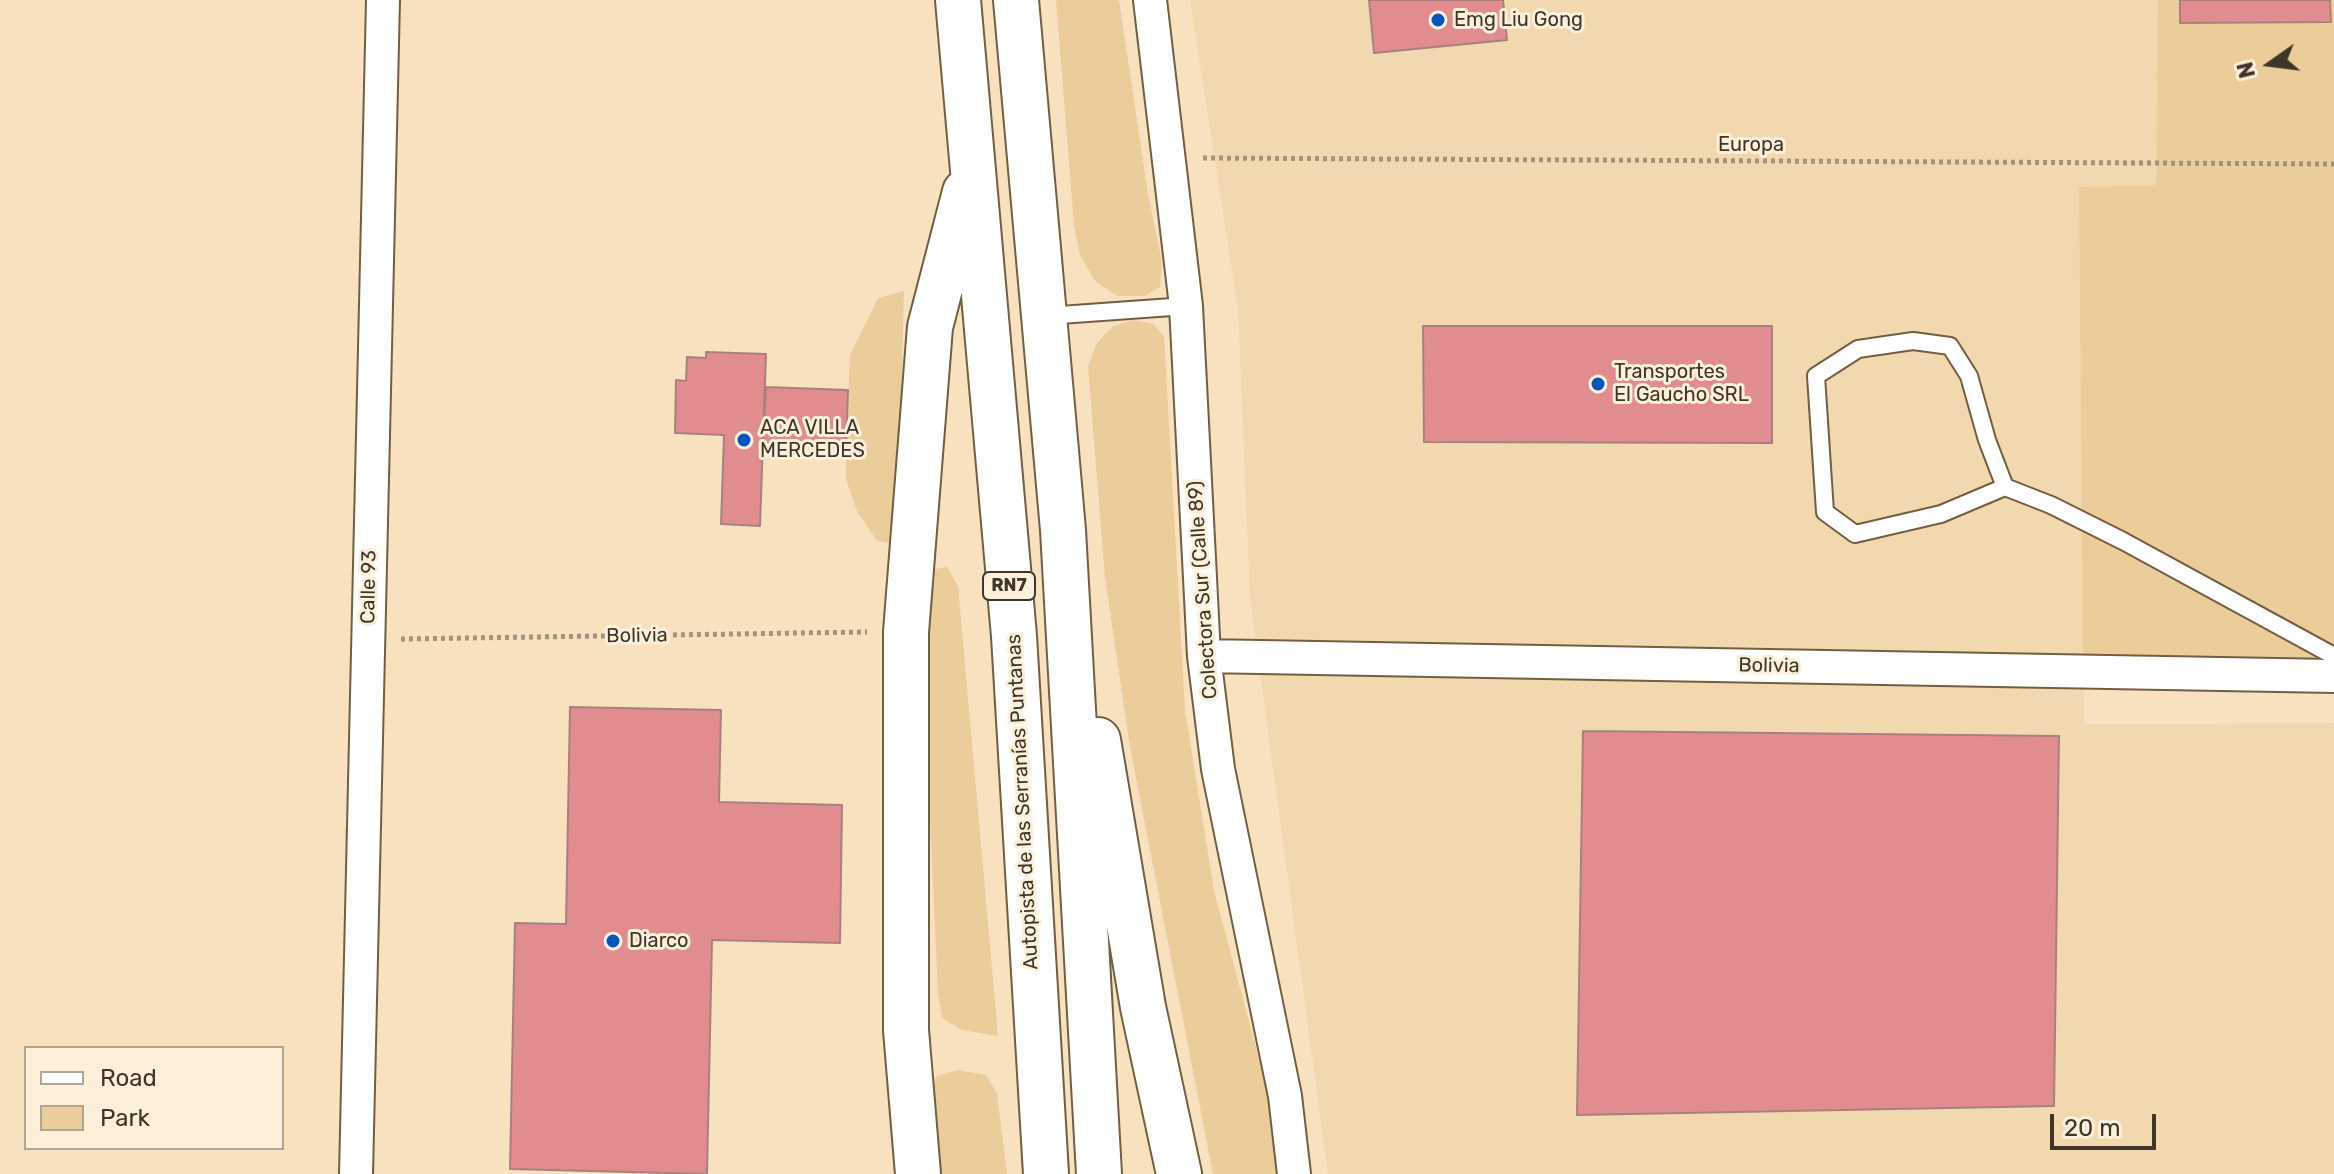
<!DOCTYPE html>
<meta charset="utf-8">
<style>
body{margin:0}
#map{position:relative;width:2334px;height:1174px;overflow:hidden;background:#f7e1bf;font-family:Rubik,sans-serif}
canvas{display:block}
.legend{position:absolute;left:24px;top:1046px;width:260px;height:104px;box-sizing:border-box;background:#fdf0db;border:2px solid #b1a694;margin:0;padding:10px 14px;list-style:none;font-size:24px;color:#3f3629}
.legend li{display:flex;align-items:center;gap:16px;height:40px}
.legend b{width:40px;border:2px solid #b1a694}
.north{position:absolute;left:2230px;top:24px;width:80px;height:80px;-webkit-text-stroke:6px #fdf0db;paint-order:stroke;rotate:256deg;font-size:22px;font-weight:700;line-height:32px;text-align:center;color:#3f3629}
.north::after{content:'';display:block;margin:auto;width:28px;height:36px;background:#3f3629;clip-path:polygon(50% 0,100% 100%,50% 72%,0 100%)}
.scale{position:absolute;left:2050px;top:1114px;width:106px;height:36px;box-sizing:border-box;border:4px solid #3f3629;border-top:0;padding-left:10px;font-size:24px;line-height:28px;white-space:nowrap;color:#3f3629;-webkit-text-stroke:6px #fdf0db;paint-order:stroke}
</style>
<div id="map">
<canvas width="2334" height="1174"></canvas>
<ul class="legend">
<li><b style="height:10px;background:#fff"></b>Road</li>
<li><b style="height:22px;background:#ebcc9b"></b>Park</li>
</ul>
<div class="north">N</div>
<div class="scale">20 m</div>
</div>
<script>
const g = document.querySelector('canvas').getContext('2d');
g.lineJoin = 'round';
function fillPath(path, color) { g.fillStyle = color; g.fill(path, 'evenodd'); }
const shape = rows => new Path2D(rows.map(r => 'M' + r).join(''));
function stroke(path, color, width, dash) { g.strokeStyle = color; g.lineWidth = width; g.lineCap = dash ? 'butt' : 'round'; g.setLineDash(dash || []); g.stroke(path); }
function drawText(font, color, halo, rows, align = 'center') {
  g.font = font + ' Rubik,sans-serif'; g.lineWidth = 6; g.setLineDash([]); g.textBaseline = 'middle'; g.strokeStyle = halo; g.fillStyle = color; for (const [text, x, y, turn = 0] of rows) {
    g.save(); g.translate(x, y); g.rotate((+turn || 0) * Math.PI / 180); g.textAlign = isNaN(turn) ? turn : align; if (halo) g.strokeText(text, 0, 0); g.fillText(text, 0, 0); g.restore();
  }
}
const built = shape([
 [1190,0,2158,0,2156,185,2079,188,2084,724,2334,723,2334,1174,1328,1174,1250,599,1238,310]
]);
const green = shape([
 [1056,0,1119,0,1148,194,1162,262,1160,287,1145,296,1118,296,1096,282,1080,255,1074,225],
 [2158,0,2334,0,2334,676,2083,671,2079,187,2156,185],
 [904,291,897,544,877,541,857,511,846,479,846,447,850,355,878,298],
 [1134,320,1153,324,1164,336,1185,710,1214,891,1273,1111,1282,1174,1213,1174,1130,747,1105,578,1088,366,1097,343,1113,326],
 [947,567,958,586,998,1036,962,1030,942,1018,938,994,923,664,927,607,935,569],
 [958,1070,986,1075,997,1094,1007,1174,933,1174,930,1090,937,1076]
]);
const building = shape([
 [1369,0,1503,0,1507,40,1374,53,1369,0],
 [2180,0,2330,0,2331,22,2180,23,2180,0],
 [1423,326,1772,326,1772,443,1424,442,1423,326],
 [706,352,766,354,760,526,721,524,724,435,675,433,676,380,686,381,687,357,706,358,706,352],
 [766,387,848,390,846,447,763,444,766,387],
 [570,707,721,710,719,802,842,805,840,943,712,940,707,1174,510,1169,515,923,566,924,570,707],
 [1583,731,2059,736,2054,1106,1577,1115,1583,731]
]);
const path = shape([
 [1203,158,2334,164],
 [401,639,867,632]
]);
const lane = shape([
 [1046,316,1186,306],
 [2005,487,1987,440,1969,376,1950,346,1913,341,1858,349,1816,376,1825,512,1855,534,1941,514,2005,487,2051,505,2123,541,2334,656]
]);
const street = shape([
 [1150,0,1186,306,1204,656,1218,769,1285,1096,1294,1174],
 [1204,656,2334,676],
 [356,1174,383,0]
]);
const highway = shape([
 [958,0,1014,636,1046,1174],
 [1016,0,1063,530,1099,1174],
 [1098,740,1143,1007,1179,1174],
 [918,1174,906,1030,906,632,930,327,965,192]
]);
const markers = [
 [1438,20,8,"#0155bf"],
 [1598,384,8,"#0155bf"],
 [744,440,8,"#0155bf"],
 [613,941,8,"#0155bf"]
];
const shields = [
 [1009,586,52]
];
const shieldNames = [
 ["RN7",1009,586]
];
const poiNames = [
 ["Emg Liu Gong",1454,20],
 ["Transportes",1614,372],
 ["El Gaucho SRL",1614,395],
 ["ACA VILLA",760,428],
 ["MERCEDES",760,451],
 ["Diarco",629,941]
];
const streetNames = [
 ["Europa",1751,145],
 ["Calle 93",369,587,-89],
 ["Colectora Sur (Calle 89)",1203,590,-94],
 ["Bolivia",637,636,-1],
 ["Bolivia",1769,666,1],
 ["Autopista de las Serranías Puntanas",1023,802,-93]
];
fillPath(built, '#f2d8af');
fillPath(green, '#ebcc9b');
fillPath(building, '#e18c8e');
stroke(building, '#a98080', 2);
stroke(lane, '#725f41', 20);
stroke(street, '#725f41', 36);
stroke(highway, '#725f41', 48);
stroke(path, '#a3937b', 5, [4, 4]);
stroke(lane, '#fff', 16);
stroke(street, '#fff', 32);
stroke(highway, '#fff', 44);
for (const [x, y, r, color] of markers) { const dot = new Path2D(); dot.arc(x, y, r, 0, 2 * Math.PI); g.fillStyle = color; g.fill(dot); stroke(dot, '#fdf0db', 3); }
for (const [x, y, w] of shields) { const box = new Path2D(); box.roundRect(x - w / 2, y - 14, w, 28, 6); g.fillStyle = '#fdf0db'; g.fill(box); stroke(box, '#3f3629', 2); }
drawText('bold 18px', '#3f3629', null, shieldNames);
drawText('20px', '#3f3629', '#fdf0db', poiNames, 'left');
drawText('20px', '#3f3629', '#fdf0db', streetNames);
</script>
